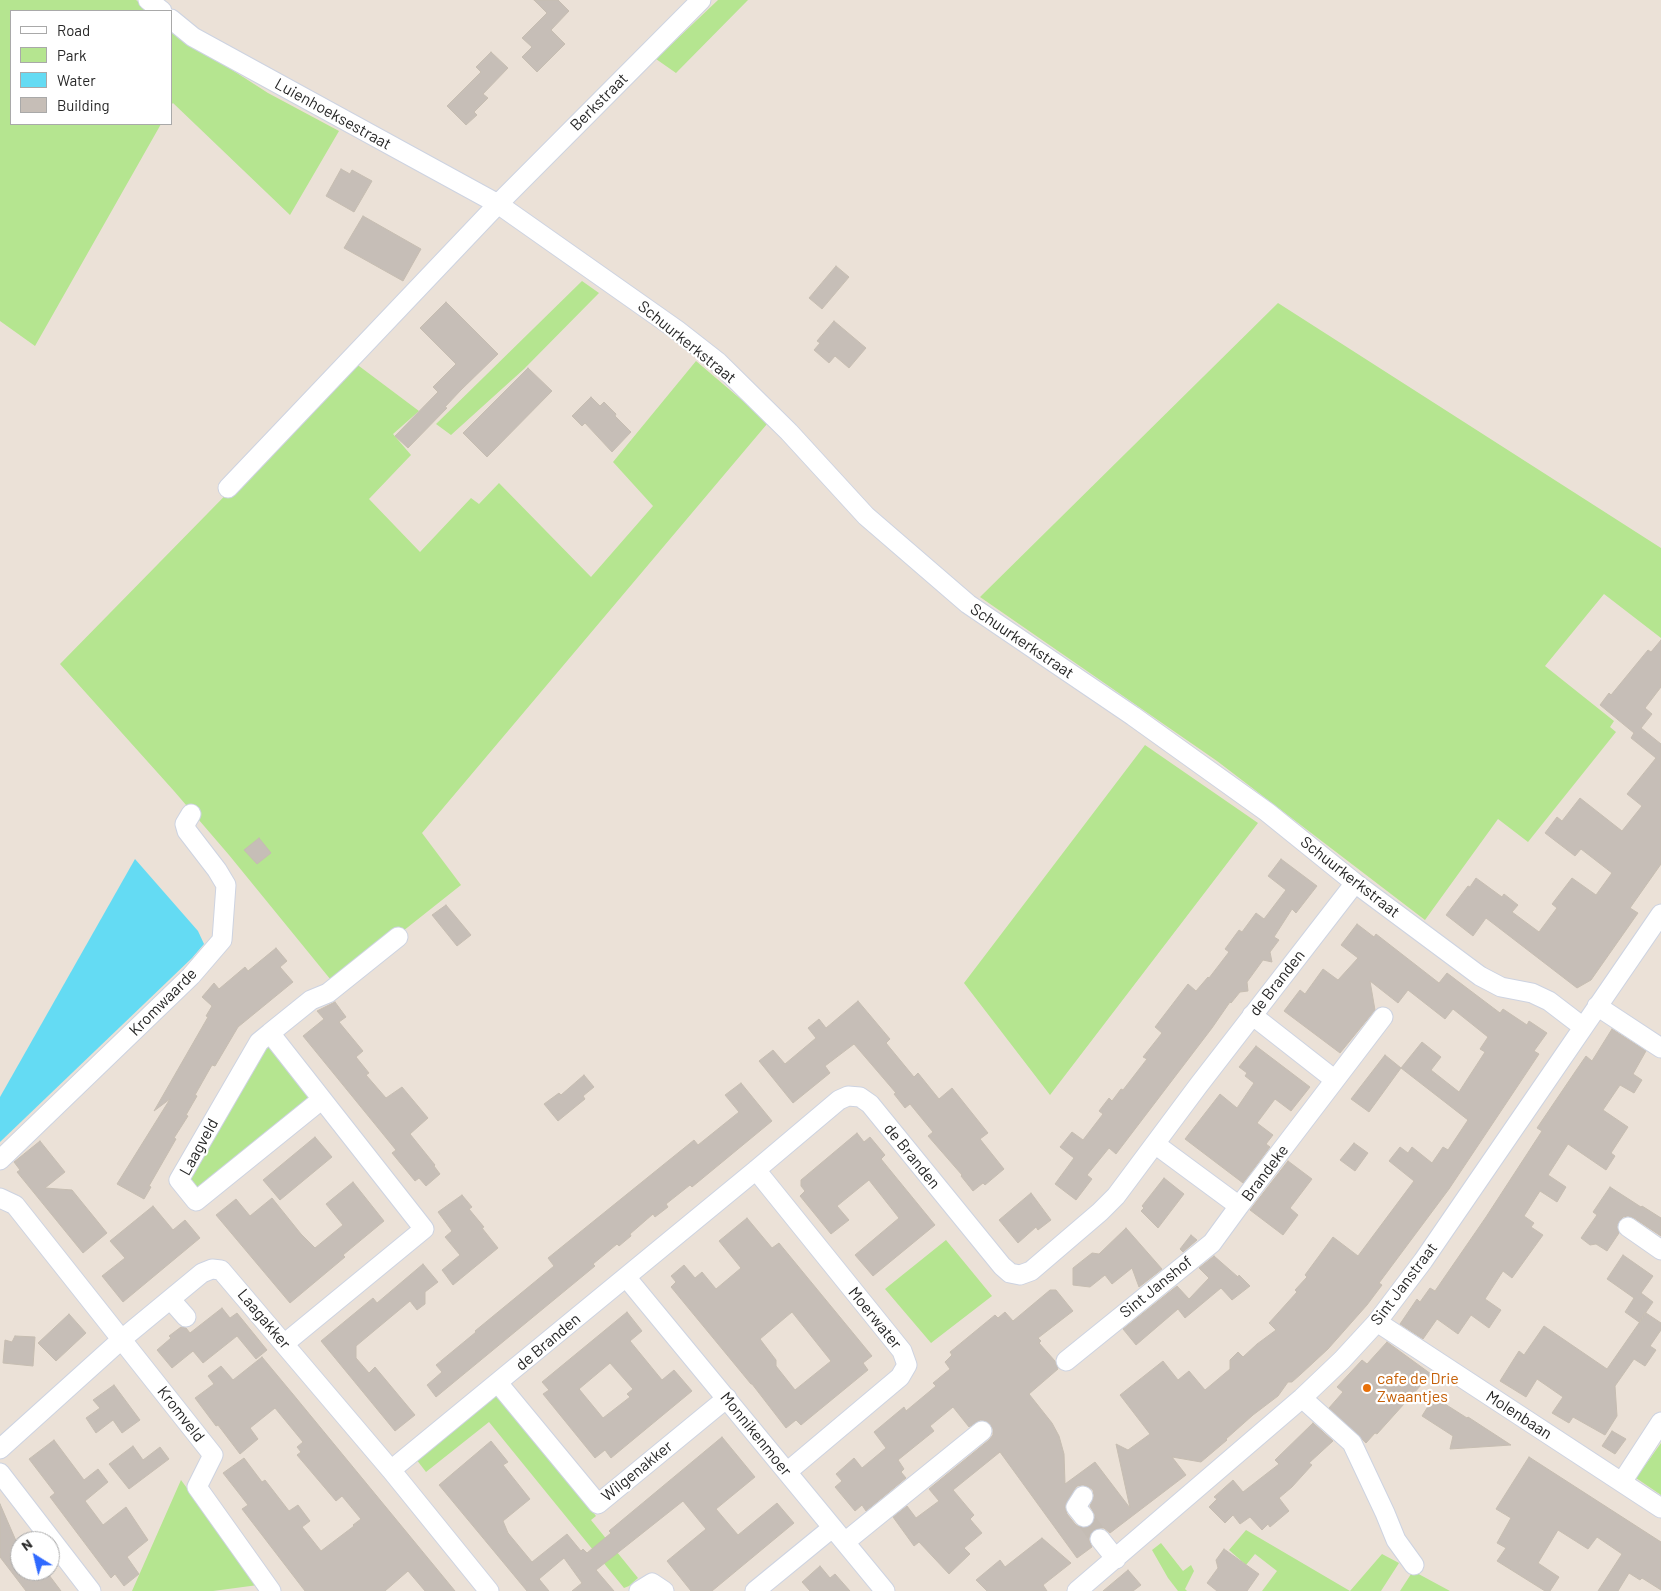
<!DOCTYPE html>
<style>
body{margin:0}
#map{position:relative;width:1661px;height:1591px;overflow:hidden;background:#ebe1d7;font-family:Barlow,sans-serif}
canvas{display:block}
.legend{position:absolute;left:10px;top:10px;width:162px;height:115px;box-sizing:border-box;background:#fff;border:1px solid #a9a9a9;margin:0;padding:6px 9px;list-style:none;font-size:15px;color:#272727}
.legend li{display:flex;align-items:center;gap:10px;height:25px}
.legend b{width:25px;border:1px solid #a9a9a9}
.north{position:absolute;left:10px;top:1531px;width:50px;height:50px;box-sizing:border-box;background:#fff;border:1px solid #a9a9a9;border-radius:50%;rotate:324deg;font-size:14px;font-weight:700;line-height:20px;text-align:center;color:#272727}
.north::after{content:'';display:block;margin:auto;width:18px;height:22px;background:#306aff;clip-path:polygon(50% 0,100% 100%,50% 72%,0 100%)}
</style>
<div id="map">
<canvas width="1661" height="1591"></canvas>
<ul class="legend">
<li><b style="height:6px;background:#fff"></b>Road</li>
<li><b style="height:14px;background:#b5e590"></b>Park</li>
<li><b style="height:14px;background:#64dbf3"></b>Water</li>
<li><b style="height:14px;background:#c6beb7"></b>Building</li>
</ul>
<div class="north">N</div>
</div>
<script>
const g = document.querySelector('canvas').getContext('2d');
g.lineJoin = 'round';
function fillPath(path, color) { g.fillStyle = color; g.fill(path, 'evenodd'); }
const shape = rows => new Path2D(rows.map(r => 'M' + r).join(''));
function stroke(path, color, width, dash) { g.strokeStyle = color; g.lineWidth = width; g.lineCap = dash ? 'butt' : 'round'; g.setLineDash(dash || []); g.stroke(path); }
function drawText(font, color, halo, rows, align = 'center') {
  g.font = font + ' Barlow,sans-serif'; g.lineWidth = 4.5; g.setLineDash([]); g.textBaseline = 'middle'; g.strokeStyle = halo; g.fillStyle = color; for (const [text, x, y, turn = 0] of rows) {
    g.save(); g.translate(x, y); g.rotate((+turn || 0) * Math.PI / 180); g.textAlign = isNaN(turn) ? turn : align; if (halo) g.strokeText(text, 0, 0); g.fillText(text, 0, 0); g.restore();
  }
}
const green = shape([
 [0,0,136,0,150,11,11,11,11,124,161,124,35,346,0,321],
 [718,0,748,0,676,73,656,59],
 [171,28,226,66,268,93,339,131,290,215,173,103,171,105],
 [582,281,599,293,524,369,451,435,436,424],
 [1278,303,1661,548,1661,638,1604,594,1545,666,1614,721,1610,727,1616,732,1528,842,1498,819,1425,920,1217,761,980,597],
 [696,361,757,413,767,424,422,833,461,885,335,985,229,855,174,791,60,664,355,363,419,411,393,434,411,455,369,499,420,552,471,498,479,504,499,483,591,577,653,506,613,462],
 [1145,745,1258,823,1050,1095,964,983],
 [270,1046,310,1098,201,1189,196,1186,191,1179,266,1048],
 [946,1240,992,1296,931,1343,885,1289],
 [497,1393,596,1516,591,1520,638,1578,629,1586,624,1588,489,1422,426,1472,416,1459],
 [1661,1443,1661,1495,1636,1478],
 [181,1480,258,1585,213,1591,132,1591],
 [1246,1530,1350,1591,1382,1554,1399,1563,1381,1591,1262,1591,1277,1571,1255,1554,1246,1565,1229,1550],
 [1161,1543,1183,1571,1191,1565,1194,1571,1185,1589,1187,1591,1178,1591,1168,1578,1152,1550],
 [1413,1571,1450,1591,1400,1591]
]);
const water = shape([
 [135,859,198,931,204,944,192,958,0,1142,0,1097]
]);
const building = shape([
 [534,0,558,0,569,11,551,30,565,44,537,72,522,57,532,47,522,38,547,13,534,0],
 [491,52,508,68,483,94,488,98,474,112,477,115,466,125,447,106,481,72,476,67,491,52],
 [341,169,350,174,352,170,372,181,354,212,326,196,341,169],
 [363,216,421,249,403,281,344,248,363,216],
 [836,266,849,277,822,309,809,298,836,266],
 [446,302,498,354,461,390,445,407,447,408,408,448,395,436,438,392,433,387,456,364,420,328,446,302],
 [834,321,866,348,849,368,835,356,829,363,814,350,820,343,817,341,834,321],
 [528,368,552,391,487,457,463,433,528,368],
 [591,397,600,406,604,402,616,414,615,416,631,432,612,452,585,423,582,426,572,416,591,397],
 [1661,640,1661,687,1645,708,1652,714,1641,728,1661,744,1661,864,1630,908,1638,913,1591,980,1577,988,1486,918,1473,936,1446,915,1468,886,1470,887,1476,878,1502,897,1504,894,1518,905,1512,912,1539,932,1557,908,1552,904,1572,878,1596,895,1612,873,1581,849,1575,856,1545,833,1557,817,1562,821,1580,798,1622,831,1642,806,1627,794,1656,758,1631,738,1634,733,1600,705,1609,693,1611,695,1648,650,1651,652,1661,640],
 [259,838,271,853,257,864,244,850,259,838],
 [1281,859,1317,886,1296,913,1292,909,1274,937,1279,940,1270,952,1272,962,1263,960,1247,982,1248,991,1240,992,1231,1003,1230,1002,1212,1028,1116,1154,1109,1148,1087,1175,1092,1179,1076,1200,1055,1184,1074,1158,1060,1147,1072,1132,1083,1140,1103,1114,1099,1111,1109,1098,1112,1101,1121,1089,1123,1090,1147,1059,1143,1057,1162,1033,1155,1027,1188,984,1196,991,1208,977,1209,978,1229,952,1225,949,1239,930,1242,932,1256,913,1264,919,1286,890,1268,876,1281,859],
 [446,905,471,935,457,946,432,915,446,905],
 [1357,924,1374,937,1376,934,1439,983,1447,973,1500,1013,1503,1009,1527,1025,1529,1021,1547,1033,1534,1051,1539,1054,1449,1189,1379,1283,1382,1285,1367,1305,1328,1349,1301,1374,1292,1382,1288,1382,1278,1396,1253,1415,1226,1439,1227,1440,1201,1462,1172,1457,1186,1475,1110,1533,1104,1528,1099,1528,1093,1530,1090,1534,1089,1540,1092,1547,1077,1558,1000,1452,953,1490,974,1515,970,1519,982,1533,964,1548,970,1554,949,1574,919,1542,914,1546,893,1517,907,1506,916,1518,939,1501,929,1489,989,1440,993,1435,993,1429,990,1424,986,1421,980,1420,969,1427,953,1407,930,1426,934,1431,898,1460,904,1469,901,1472,906,1478,866,1511,862,1505,855,1511,835,1487,842,1481,836,1474,854,1458,862,1468,886,1448,874,1432,904,1407,906,1411,936,1386,933,1383,950,1369,945,1362,952,1355,950,1352,995,1315,998,1318,1005,1312,1013,1321,1050,1290,1056,1290,1073,1311,1038,1338,1041,1341,1039,1343,1055,1361,1058,1369,1029,1394,1052,1423,1059,1436,1064,1454,1065,1484,1095,1462,1130,1508,1116,1444,1128,1450,1150,1434,1120,1395,1163,1361,1178,1380,1189,1371,1205,1390,1230,1369,1230,1360,1238,1352,1243,1357,1257,1344,1276,1330,1269,1323,1297,1292,1295,1290,1307,1277,1305,1275,1333,1237,1358,1256,1414,1181,1389,1161,1400,1147,1408,1153,1412,1147,1432,1163,1443,1147,1448,1150,1468,1120,1401,1068,1422,1042,1441,1057,1431,1070,1459,1092,1485,1052,1480,1049,1488,1037,1453,1009,1445,1019,1408,990,1398,1003,1370,981,1375,1010,1340,1053,1284,1011,1300,990,1305,994,1323,969,1338,980,1358,958,1341,945,1357,924],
 [1083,1485,1089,1487,1093,1490,1094,1496,1090,1506,1095,1515,1095,1521,1091,1525,1085,1528,1079,1527,1075,1524,1067,1514,1065,1507,1074,1490,1077,1486,1083,1485],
 [276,948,287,961,280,967,293,982,238,1027,215,1066,212,1065,195,1095,197,1096,186,1115,188,1116,174,1138,176,1139,149,1186,151,1187,144,1199,117,1184,170,1099,154,1111,208,1017,206,1016,212,1006,202,997,214,983,219,989,245,967,248,971,276,948],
 [858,1001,890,1039,886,1043,914,1077,918,1073,939,1099,952,1088,988,1133,980,1139,1004,1169,985,1185,983,1183,973,1191,961,1176,962,1175,928,1136,933,1132,910,1104,905,1108,894,1094,896,1093,854,1044,825,1066,830,1073,793,1103,759,1061,773,1050,785,1064,816,1038,808,1028,819,1019,826,1028,858,1001],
 [335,1002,346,1017,339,1022,363,1051,356,1057,369,1073,366,1075,386,1098,402,1087,428,1118,410,1134,435,1165,434,1166,440,1174,426,1186,419,1178,415,1181,392,1153,396,1150,303,1036,324,1019,317,1011,335,1002],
 [1612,1029,1646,1051,1633,1074,1642,1080,1634,1093,1620,1085,1603,1110,1628,1127,1611,1153,1615,1156,1606,1170,1568,1144,1548,1175,1566,1187,1557,1202,1540,1191,1524,1216,1534,1223,1531,1227,1543,1235,1512,1278,1503,1271,1485,1299,1501,1310,1489,1328,1471,1315,1458,1334,1437,1319,1423,1339,1400,1324,1417,1299,1420,1302,1430,1288,1435,1291,1486,1217,1542,1131,1537,1128,1577,1069,1586,1056,1592,1061,1612,1029],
 [1256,1046,1310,1087,1291,1111,1275,1099,1257,1123,1273,1135,1266,1144,1270,1147,1243,1183,1185,1139,1220,1094,1237,1108,1254,1083,1245,1076,1247,1073,1239,1067,1256,1046],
 [1385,1055,1401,1068,1369,1112,1351,1099,1385,1055],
 [584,1075,594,1087,583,1096,585,1099,558,1121,544,1104,559,1093,561,1095,584,1075],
 [741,1083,772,1121,692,1187,690,1185,666,1204,668,1207,655,1217,653,1214,630,1234,631,1236,619,1246,617,1244,593,1264,595,1266,436,1397,427,1385,442,1372,436,1365,476,1332,475,1331,554,1266,548,1258,694,1140,698,1145,739,1112,725,1095,741,1083],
 [857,1133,864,1142,870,1137,885,1155,881,1159,935,1225,873,1276,855,1255,899,1218,869,1180,837,1206,849,1220,831,1234,800,1196,805,1191,801,1186,801,1180,857,1133],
 [315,1137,332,1157,280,1200,263,1180,315,1137],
 [40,1141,65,1172,45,1188,72,1190,107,1233,83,1253,17,1172,20,1170,14,1162,40,1141],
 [1354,1143,1368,1153,1355,1171,1340,1160,1354,1143],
 [1288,1161,1312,1179,1290,1208,1298,1215,1283,1235,1250,1210,1288,1161],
 [1164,1178,1184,1194,1158,1228,1141,1211,1144,1208,1142,1206,1164,1178],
 [353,1182,384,1221,343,1255,345,1257,290,1303,216,1215,236,1199,250,1216,272,1198,301,1234,315,1248,343,1225,326,1204,353,1182],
 [1610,1187,1641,1207,1642,1206,1661,1218,1661,1236,1634,1218,1628,1216,1623,1217,1619,1221,1617,1227,1619,1233,1607,1251,1596,1244,1590,1245,1581,1238,1597,1215,1593,1212,1610,1187],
 [1031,1193,1051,1220,1038,1230,1036,1227,1018,1243,999,1220,1031,1193],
 [462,1195,472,1207,469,1209,484,1227,482,1228,498,1248,453,1285,442,1270,460,1255,445,1237,452,1231,438,1212,462,1195],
 [153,1206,173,1230,185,1220,200,1238,123,1302,102,1276,125,1258,110,1241,153,1206],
 [747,1218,772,1248,779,1243,872,1356,863,1363,868,1370,801,1425,796,1420,786,1428,752,1384,751,1384,671,1287,676,1282,671,1276,684,1265,695,1278,702,1272,716,1289,741,1268,719,1241,747,1218],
 [792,1312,831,1361,795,1390,776,1366,776,1360,760,1339,792,1312],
 [1126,1228,1162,1269,1139,1287,1132,1268,1112,1284,1105,1275,1090,1287,1073,1285,1073,1268,1092,1253,1099,1254,1126,1228],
 [1191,1235,1197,1240,1183,1252,1180,1249,1191,1235],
 [1623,1255,1653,1276,1641,1293,1653,1302,1639,1322,1625,1312,1634,1298,1607,1279,1623,1255],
 [1214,1256,1238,1277,1239,1275,1250,1286,1232,1300,1221,1288,1185,1318,1178,1309,1136,1345,1123,1329,1177,1286,1189,1299,1209,1278,1199,1268,1214,1256],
 [423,1264,438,1282,425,1292,425,1304,417,1310,410,1301,356,1346,356,1358,369,1373,375,1367,415,1415,395,1431,321,1341,373,1298,377,1303,423,1264],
 [222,1308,230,1318,237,1313,267,1350,256,1359,237,1336,203,1363,193,1351,172,1368,157,1350,171,1338,169,1336,181,1327,186,1328,190,1333,222,1308],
 [627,1312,642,1331,630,1341,662,1380,674,1370,692,1391,611,1458,605,1450,595,1458,543,1394,549,1390,542,1382,627,1312],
 [610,1363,633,1389,627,1394,630,1397,603,1418,579,1389,610,1363],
 [1646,1313,1661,1323,1661,1330,1650,1346,1656,1350,1645,1366,1634,1359,1615,1386,1617,1416,1605,1435,1573,1417,1569,1423,1552,1413,1563,1397,1537,1379,1526,1397,1500,1381,1519,1351,1524,1355,1544,1326,1607,1369,1646,1313],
 [69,1314,86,1333,56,1361,38,1343,69,1314],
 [15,1336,35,1337,33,1366,3,1363,5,1340,12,1342,15,1336],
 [1387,1342,1431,1374,1377,1434,1375,1433,1366,1443,1329,1408,1343,1392,1337,1387,1362,1360,1367,1364,1387,1342],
 [262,1357,292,1393,455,1591,425,1591,408,1571,385,1591,305,1591,242,1509,248,1505,223,1473,244,1458,262,1482,265,1480,289,1511,298,1505,310,1521,302,1527,321,1551,354,1526,353,1525,361,1519,342,1496,336,1501,297,1455,301,1452,297,1447,303,1442,275,1408,250,1428,258,1439,240,1454,218,1425,216,1426,195,1398,214,1384,208,1376,221,1366,233,1380,262,1357],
 [114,1385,140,1420,122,1433,113,1420,96,1433,86,1418,100,1408,93,1400,114,1385],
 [1434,1397,1467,1418,1468,1417,1511,1445,1450,1449,1453,1436,1422,1416,1434,1397],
 [1313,1423,1333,1441,1309,1463,1312,1465,1292,1487,1279,1498,1289,1511,1270,1527,1268,1524,1262,1530,1250,1517,1240,1524,1233,1515,1225,1523,1209,1507,1217,1499,1214,1497,1233,1480,1243,1492,1279,1464,1275,1460,1313,1423],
 [1612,1431,1626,1439,1615,1454,1602,1446,1612,1431],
 [722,1437,755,1477,716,1509,738,1535,777,1503,794,1523,712,1591,691,1591,667,1561,706,1529,683,1501,596,1570,614,1591,572,1591,582,1583,564,1558,539,1579,549,1591,527,1591,439,1485,491,1441,508,1462,503,1465,530,1499,503,1521,508,1533,532,1562,567,1534,581,1551,583,1549,587,1553,611,1533,609,1531,722,1437],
 [54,1440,84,1480,98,1469,108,1482,85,1501,103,1525,126,1507,148,1540,127,1557,139,1574,124,1586,115,1574,111,1578,50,1497,55,1493,29,1459,54,1440],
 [133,1446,143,1460,160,1447,169,1459,129,1489,109,1464,133,1446],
 [1529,1457,1661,1542,1661,1590,1642,1578,1640,1580,1629,1573,1618,1591,1598,1591,1622,1554,1597,1537,1588,1549,1558,1530,1538,1563,1559,1577,1550,1591,1545,1591,1497,1561,1506,1548,1497,1543,1511,1518,1496,1509,1529,1457],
 [0,1504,20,1550,20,1571,46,1571,61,1591,26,1591,0,1557,0,1504],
 [1042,1538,1071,1563,1043,1585,1047,1591,987,1591,976,1580,1000,1560,1005,1567,1042,1538],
 [1224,1549,1259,1574,1247,1591,1217,1591,1207,1583,1218,1568,1216,1560,1224,1549],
 [820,1566,830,1578,835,1574,850,1591,810,1591,802,1582,820,1566],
 [1128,1570,1141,1585,1133,1591,1103,1591,1128,1570]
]);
const minorTunnel = shape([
 [1084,1517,1100,1539]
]);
const minor = shape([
 [148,0,162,11],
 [171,19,193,37,498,204,677,330,718,362,789,432,866,516,968,604,1133,716,1267,812,1355,883,1480,976,1501,987,1532,993,1549,1001,1583,1027],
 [228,488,498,204,701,0],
 [1597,1006,1661,1048],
 [270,1033,311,1000,328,993,398,937],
 [1335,1080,1383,1017],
 [1155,1144,1239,1206,1335,1080,1252,1015],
 [0,1160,191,976,222,940,226,885,217,870,187,831,185,824,191,814],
 [756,1170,902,1351,907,1365,900,1377,787,1472],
 [0,1198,15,1205,213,1455,197,1487,271,1591],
 [1628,1227,1661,1250],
 [626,1277,885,1591],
 [171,1300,186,1317],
 [1377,1322,1661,1508],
 [284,1344,424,1229,270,1033,259,1042,179,1180,196,1201,321,1100],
 [1066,1361,1212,1243,1239,1206],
 [498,1383,598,1504,727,1398],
 [1302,1398,1352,1443,1385,1513,1396,1540,1414,1565],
 [0,1449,122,1339,202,1273,212,1269,221,1270,391,1470,489,1591],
 [391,1470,756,1170,839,1100,848,1096,860,1097,870,1104,1002,1266,1010,1273,1020,1275,1031,1271,1100,1212,1116,1196,1198,1086,1355,883],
 [0,1473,91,1591],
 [1622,1482,1661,1422],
 [1083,1496,1076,1507,1084,1517],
 [1100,1539,1116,1559],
 [845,1542,982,1431],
 [639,1591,652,1583,664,1591],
 [755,1591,832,1528],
 [1077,1591,1302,1398,1342,1360,1377,1322,1423,1261,1661,914]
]);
const markers = [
 [1367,1388,5,"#e8710a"]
];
const streetNames = [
 ["Berkstraat",599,102,-45],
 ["Luienhoeksestraat",333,114,29],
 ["Schuurkerkstraat",687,342,39],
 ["Schuurkerkstraat",1022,641,34],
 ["Schuurkerkstraat",1350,877,38],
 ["de Branden",1277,983,-52],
 ["Kromwaarde",163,1002,-45],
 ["Laagveld",199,1147,-61],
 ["de Branden",912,1156,51],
 ["Brandeke",1265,1173,-53],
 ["Sint Janstraat",1404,1284,-53],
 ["Sint Janshof",1156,1287,-39],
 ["Moerwater",875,1318,51],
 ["Laagakker",264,1319,50],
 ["de Branden",548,1342,-40],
 ["Kromveld",181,1414,52],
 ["Molenbaan",1519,1415,33],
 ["Monnikenmoer",756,1434,51],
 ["Wilgenakker",637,1471,-39]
];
const foodNames = [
 ["cafe de Drie",1377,1379],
 ["Zwaantjes",1377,1397]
];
fillPath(green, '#b5e590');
fillPath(water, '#64dbf3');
fillPath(building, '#c6beb7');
stroke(building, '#c6bdb1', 1);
stroke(minorTunnel, '#c4bcb4', 19, [19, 9]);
stroke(minor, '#cdd3e1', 21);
stroke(minor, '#fff', 19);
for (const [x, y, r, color] of markers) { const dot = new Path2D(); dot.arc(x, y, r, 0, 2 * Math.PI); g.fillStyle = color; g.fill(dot); stroke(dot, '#fff', 2); }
drawText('16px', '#272727', '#fff', streetNames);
drawText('16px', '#c56008', '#fff', foodNames, 'left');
</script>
